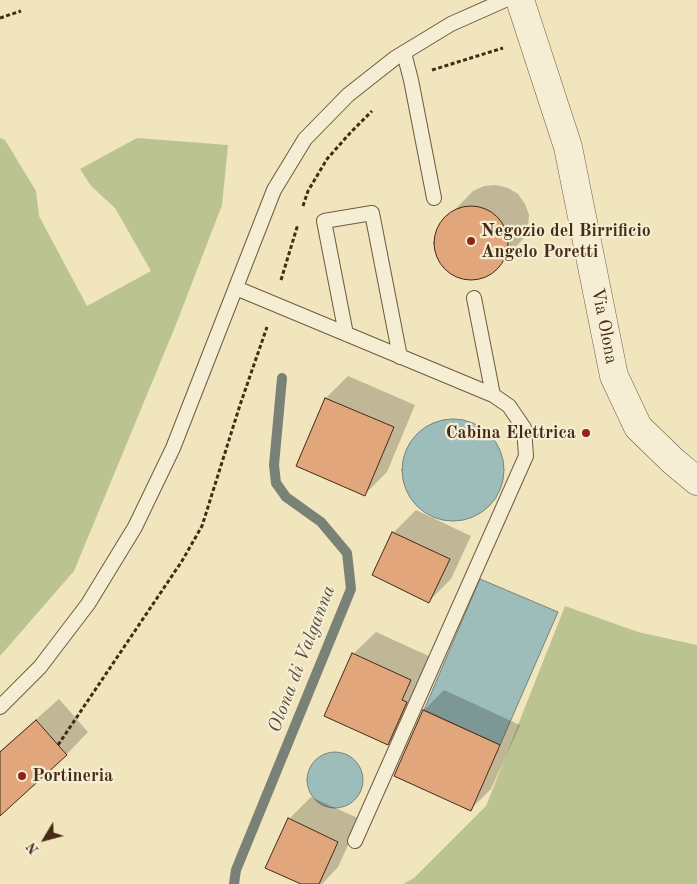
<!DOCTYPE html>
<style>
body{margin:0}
#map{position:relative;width:697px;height:884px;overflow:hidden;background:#f0e5bd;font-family:"Old Standard TT",serif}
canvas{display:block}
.north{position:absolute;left:20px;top:814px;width:50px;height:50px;-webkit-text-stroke:4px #f5eed4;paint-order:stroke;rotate:233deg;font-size:14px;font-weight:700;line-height:20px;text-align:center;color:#462a16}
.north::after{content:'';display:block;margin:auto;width:18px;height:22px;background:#462a16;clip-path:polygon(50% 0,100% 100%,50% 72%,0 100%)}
</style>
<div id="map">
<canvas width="697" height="884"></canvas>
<div class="north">N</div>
</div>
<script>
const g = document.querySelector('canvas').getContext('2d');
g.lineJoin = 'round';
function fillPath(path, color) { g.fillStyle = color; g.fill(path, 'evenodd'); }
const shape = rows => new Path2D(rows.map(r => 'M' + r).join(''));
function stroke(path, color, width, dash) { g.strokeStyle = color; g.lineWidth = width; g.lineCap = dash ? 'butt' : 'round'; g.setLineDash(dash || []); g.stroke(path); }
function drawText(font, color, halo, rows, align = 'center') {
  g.font = font + ' "Old Standard TT",serif'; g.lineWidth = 4.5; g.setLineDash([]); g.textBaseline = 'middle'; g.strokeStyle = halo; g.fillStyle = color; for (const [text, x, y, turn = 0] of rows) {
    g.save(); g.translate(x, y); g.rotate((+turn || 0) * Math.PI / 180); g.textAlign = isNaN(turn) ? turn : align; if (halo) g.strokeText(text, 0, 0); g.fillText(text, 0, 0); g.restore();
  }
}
const green = shape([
 [0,138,5,140,36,191,39,216,87,306,151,271,115,208,91,186,80,169,137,138,228,145,222,205,175,327,74,571,0,656],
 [565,606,638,632,697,645,697,884,403,884,414,878,486,806]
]);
const water = shape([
 '402 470a51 51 0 1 1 102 0a51 51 0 1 1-102 0Z',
 [480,579,558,612,500,745,424,710,480,579],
 '307 780a28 28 0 1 1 56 0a28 28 0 1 1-56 0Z'
]);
const shadow = shape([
 [496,185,508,188,518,194,525,204,529,215,528,227,524,238,493,271,483,277,471,279,460,277,450,272,442,264,437,255,435,244,437,233,442,223,473,191,484,186],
 [348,376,415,405,387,472,365,494,326,398],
 [416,510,471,536,451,579,429,601,393,533],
 [376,632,433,658,410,721,388,744,353,654],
 [444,690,520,725,491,789,470,810,396,776,424,710],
 [59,699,88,732,66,755,0,796,0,751],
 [311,797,360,819,338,867,322,884,304,884,289,819]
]);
const stream = shape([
 [234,884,236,870,351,589,347,553,321,522,286,497,276,483,274,465,282,378]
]);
const building = shape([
 '434 243a37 37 0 1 1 74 0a37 37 0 1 1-74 0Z',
 [325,398,394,427,365,496,296,466,325,398],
 [392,532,450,559,429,603,372,575,392,532],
 [352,653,411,680,402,700,407,702,388,745,324,716,352,653],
 [423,710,500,745,471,811,394,776,423,710],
 [36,720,67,755,0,816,0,752,36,720],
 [288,818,338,842,319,884,301,884,265,868,288,818]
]);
const path = shape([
 [0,18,21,11],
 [432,70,503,48],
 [303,206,308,191,327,159,351,132,372,111],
 [281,280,298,224],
 [58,745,182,561,202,526,240,405,267,327]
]);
const service = shape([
 [404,53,411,80,434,198],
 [236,288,493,395,509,406,524,428,526,456,355,841],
 [474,298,493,395],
 [346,334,324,221,372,213,400,357],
 [0,707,40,667,88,604,135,527,173,448,274,190,305,139,348,95,395,58,451,24,505,0]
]);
const minor = shape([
 [520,0,568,147,614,376,638,427,673,461,697,481]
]);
const markers = [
 [471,241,5,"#8f2418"],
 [586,433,5,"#8f2418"],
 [22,776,5,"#8f2418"]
];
const poiNames = [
 ["Negozio del Birrificio",481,231],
 ["Angelo Poretti",481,252],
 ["Cabina Elettrica",576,433,"right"],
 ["Portineria",32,776]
];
const streetNames = [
 ["Via Olona",604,326,79]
];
const waterNames = [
 ["Olona di Valganna",302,659,-69]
];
fillPath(green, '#bbc490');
fillPath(water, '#9dbdba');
stroke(water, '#7a8278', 1);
fillPath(shadow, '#0003');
stroke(stream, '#7a8278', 10);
fillPath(building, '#e1a67b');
stroke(building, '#462a16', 1);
stroke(service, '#705940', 16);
stroke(minor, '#705940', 29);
stroke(path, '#462a16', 3, [4, 2.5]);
stroke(service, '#f5eed4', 14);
stroke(minor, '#f5eed4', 28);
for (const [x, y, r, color] of markers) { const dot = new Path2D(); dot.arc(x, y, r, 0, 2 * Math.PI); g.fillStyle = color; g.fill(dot); stroke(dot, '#f5eed4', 2); }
drawText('bold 18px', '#462a16', '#f5eed4', poiNames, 'left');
drawText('18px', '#462a16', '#f5eed4', streetNames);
drawText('italic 19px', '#5c4f3f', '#f5eed4', waterNames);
</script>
